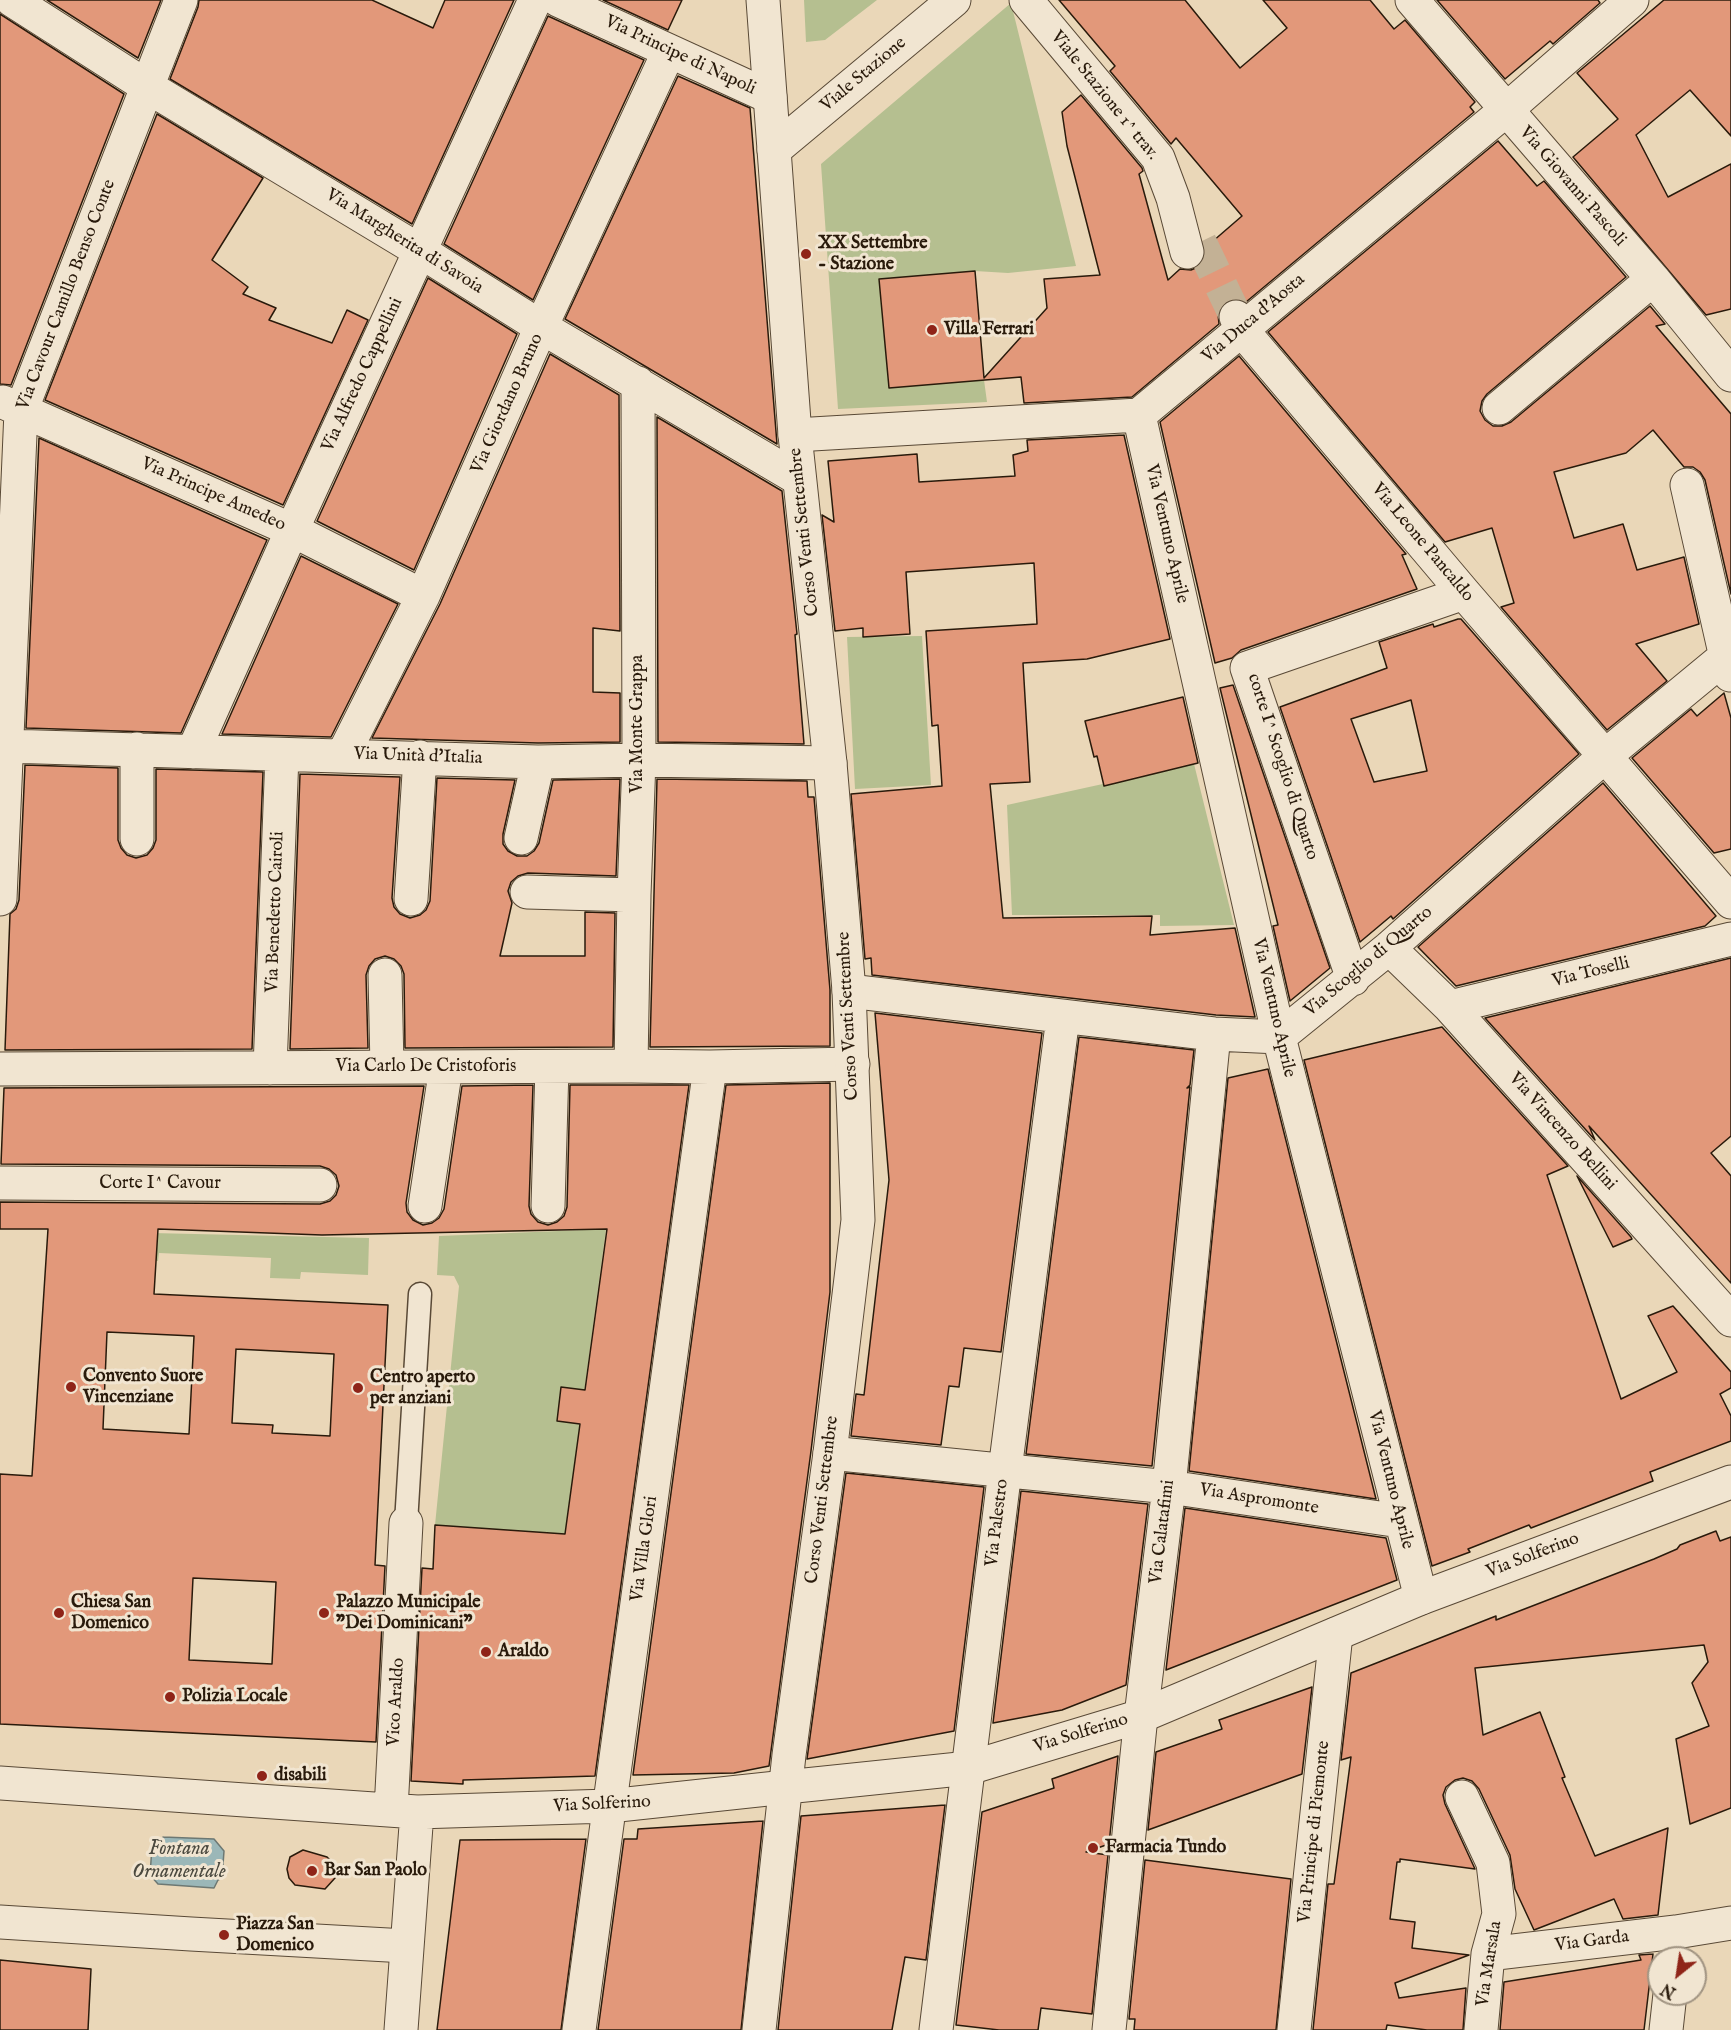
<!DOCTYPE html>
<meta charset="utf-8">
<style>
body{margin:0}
#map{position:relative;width:1731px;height:2030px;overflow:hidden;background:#ead7b8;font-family:"IM FELL English",serif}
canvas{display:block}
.north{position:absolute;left:1647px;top:1946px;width:60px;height:60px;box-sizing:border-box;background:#f1e5d1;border:2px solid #a19482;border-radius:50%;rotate:210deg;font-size:16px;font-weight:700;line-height:24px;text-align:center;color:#291a0b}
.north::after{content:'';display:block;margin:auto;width:21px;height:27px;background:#8f2418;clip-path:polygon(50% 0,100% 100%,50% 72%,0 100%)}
</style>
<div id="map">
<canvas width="1731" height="2030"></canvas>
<div class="north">N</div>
</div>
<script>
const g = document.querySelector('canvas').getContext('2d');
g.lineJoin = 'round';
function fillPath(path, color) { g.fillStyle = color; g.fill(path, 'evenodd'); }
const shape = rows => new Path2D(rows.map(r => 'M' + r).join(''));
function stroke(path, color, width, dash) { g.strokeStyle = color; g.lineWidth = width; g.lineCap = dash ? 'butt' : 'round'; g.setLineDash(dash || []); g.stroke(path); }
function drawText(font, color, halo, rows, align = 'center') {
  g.font = font + ' "IM FELL English",serif'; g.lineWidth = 6; g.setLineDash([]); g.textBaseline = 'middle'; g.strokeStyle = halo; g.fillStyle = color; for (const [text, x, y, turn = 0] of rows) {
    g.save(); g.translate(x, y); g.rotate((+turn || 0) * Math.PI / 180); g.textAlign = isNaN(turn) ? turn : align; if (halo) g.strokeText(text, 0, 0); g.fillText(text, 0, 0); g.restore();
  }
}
const green = shape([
 [804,0,877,0,825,40,806,42],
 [1011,3,1076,266,1008,273,975,271,880,279,984,380,987,402,838,409,821,164],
 [922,636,931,785,855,789,847,637],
 [1194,764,1234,925,1160,926,1160,915,1012,915,1007,805],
 [606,1229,565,1534,435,1525,459,1286,454,1276,437,1275,439,1236],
 [108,1232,369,1238,368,1275,301,1272,300,1279,270,1278,271,1258,159,1253,158,1261,106,1258]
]);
const water = shape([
 [163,1837,214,1839,224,1851,222,1878,218,1880,214,1888,158,1884,150,1875,152,1847,159,1844,163,1837]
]);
const building = shape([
 [47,0,161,0,138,58,47,0],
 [199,0,372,0,433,28,445,0,514,0,412,224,170,79,198,7,199,0],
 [603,0,682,0,668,30,603,0],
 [1059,0,1185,0,1240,68,1287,28,1263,0,1370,0,1394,29,1405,20,1475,102,1470,107,1474,112,1246,302,1238,298,1229,300,1222,305,1218,314,1219,324,1132,397,1024,403,1021,377,889,388,879,279,975,271,984,378,1047,308,1044,279,1100,275,1067,146,1062,112,1081,95,1142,168,1143,171,1139,174,1168,280,1180,269,1191,270,1200,266,1205,258,1205,248,1242,216,1176,138,1171,144,1110,71,1115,66,1059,0],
 [1437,0,1598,0,1600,3,1553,44,1550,41,1505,79,1437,0],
 [1664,0,1731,0,1731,136,1690,90,1636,135,1668,197,1731,164,1731,309,1706,315,1573,157,1618,119,1577,73,1664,0],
 [0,14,124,94,11,385,0,384,0,14],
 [548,16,644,60,533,300,444,244,548,16],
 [678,76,750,108,777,444,565,319,678,76],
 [157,114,263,178,212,260,248,287,243,294,276,308,269,320,332,343,347,310,368,320,283,505,45,400,157,114],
 [1498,141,1537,186,1544,181,1626,277,1487,394,1482,401,1480,411,1485,420,1493,426,1502,426,1511,422,1650,306,1665,324,1656,326,1731,414,1731,594,1705,480,1700,472,1693,467,1684,467,1653,430,1626,453,1554,472,1574,538,1623,524,1637,570,1684,557,1699,624,1636,644,1667,681,1607,730,1501,607,1514,603,1492,528,1445,542,1268,332,1498,141],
 [428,278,517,334,414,570,317,521,428,278],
 [550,354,619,395,620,631,593,628,593,692,620,693,620,742,538,743,372,738,440,604,550,354],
 [1239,356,1406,554,1402,555,1417,589,1241,650,1232,658,1215,663,1160,422,1239,356],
 [657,417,782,491,797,634,795,635,804,744,658,742,657,417],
 [1124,435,1170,639,1087,659,1023,663,1030,782,990,784,1003,918,1152,916,1150,935,1235,928,1255,1017,1216,1015,872,975,871,958,865,959,851,794,942,786,938,725,932,726,926,631,1037,624,1034,563,906,572,910,634,863,637,863,628,835,631,822,515,834,522,828,461,917,454,919,482,1015,476,1013,455,1028,451,1027,440,1124,435],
 [39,438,267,540,181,733,26,728,39,438],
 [301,556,398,604,331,737,222,734,301,556],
 [1458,619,1461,619,1579,754,1393,919,1391,916,1360,942,1280,707,1387,668,1379,642,1433,624,1434,627,1458,619],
 [1411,700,1427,771,1374,782,1351,719,1411,700],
 [1233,685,1330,968,1290,1001,1273,926,1278,925,1220,688,1233,685],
 [1724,693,1731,718,1731,849,1714,853,1632,758,1691,709,1697,716,1724,693],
 [1183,697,1198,763,1104,786,1097,756,1094,757,1085,721,1183,697],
 [25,765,118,768,118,840,121,848,127,855,136,858,147,855,153,848,156,840,156,769,263,772,252,1049,5,1050,10,914,16,909,19,900,25,765],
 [300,774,400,777,392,898,394,907,400,914,410,918,420,915,426,910,430,901,437,778,515,780,503,834,503,844,508,851,517,856,527,856,534,851,539,843,553,780,620,779,616,876,528,873,518,876,511,882,508,891,512,903,500,956,585,956,585,912,615,913,613,1047,405,1048,404,974,401,966,394,959,385,956,375,959,369,966,366,975,368,1048,290,1049,300,774],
 [657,779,807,781,808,797,814,797,830,990,830,1046,650,1047,657,779],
 [1603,783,1716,916,1705,926,1456,986,1418,947,1603,783],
 [1731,958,1731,1136,1711,1153,1731,1176,1731,1283,1589,1126,1595,1140,1485,1018,1731,958],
 [875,1013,1042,1033,1001,1352,964,1348,959,1387,949,1386,941,1445,851,1436,856,1394,864,1395,889,1180,875,1013],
 [1442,1027,1568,1166,1547,1175,1621,1399,1677,1372,1648,1316,1673,1306,1731,1372,1731,1388,1720,1394,1731,1416,1731,1441,1650,1472,1653,1481,1531,1528,1529,1525,1468,1549,1470,1552,1432,1566,1304,1060,1442,1027],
 [1079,1037,1194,1050,1190,1085,1187,1088,1190,1087,1152,1466,1026,1454,1079,1037],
 [1268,1069,1376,1499,1189,1471,1228,1078,1268,1069],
 [830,1083,830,1292,811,1451,769,1766,734,1773,633,1775,726,1085,830,1083],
 [533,1085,529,1206,531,1214,538,1222,548,1225,557,1222,564,1216,567,1207,570,1085,689,1085,595,1776,463,1780,463,1784,411,1781,422,1568,433,1569,435,1525,565,1534,580,1424,557,1421,561,1387,585,1390,607,1229,322,1235,158,1229,154,1294,388,1305,375,1565,385,1566,376,1742,0,1724,0,1474,32,1476,48,1229,0,1229,0,1202,320,1204,330,1201,336,1195,339,1186,336,1175,329,1169,320,1166,1,1164,4,1088,424,1086,406,1203,407,1212,413,1220,423,1225,432,1223,439,1218,444,1209,462,1086,533,1085],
 [107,1332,194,1336,189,1434,103,1429,107,1332],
 [236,1349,334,1354,330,1436,272,1433,273,1425,232,1423,236,1349],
 [193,1578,276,1582,272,1664,189,1660,193,1578],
 [1577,1176,1631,1237,1632,1239,1613,1247,1577,1176],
 [846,1473,984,1487,954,1731,807,1759,846,1473],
 [1021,1491,1148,1504,1126,1685,1062,1710,993,1723,1021,1491],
 [1185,1508,1386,1538,1397,1580,1166,1670,1185,1508],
 [1716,1531,1720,1541,1731,1537,1731,1808,1690,1824,1676,1739,1709,1726,1692,1683,1708,1662,1704,1645,1475,1668,1483,1735,1540,1712,1565,1777,1562,1778,1595,1856,1668,1828,1658,1915,1623,1919,1614,1899,1534,1930,1515,1889,1510,1855,1479,1789,1472,1781,1463,1778,1455,1780,1446,1787,1443,1795,1445,1804,1475,1869,1400,1859,1400,1862,1397,1862,1390,1919,1415,1922,1412,1948,1469,1955,1395,1983,1399,1998,1466,1988,1463,2030,1427,2030,1387,2025,1386,2030,1313,2030,1328,1884,1334,1884,1351,1757,1341,1760,1351,1673,1496,1616,1496,1620,1654,1559,1677,1549,1680,1545,1716,1531],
 [1312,1687,1302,1774,1148,1830,1156,1752,1222,1729,1219,1720,1312,1687],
 [1118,1756,1109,1844,1086,1852,1108,1855,1092,2014,1041,2008,1038,2030,999,2030,956,2025,982,1812,1054,1788,1052,1779,1118,1756],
 [945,1805,926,1960,905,1957,892,2030,778,2030,801,1816,945,1805],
 [763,1821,741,2030,598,2030,624,1839,637,1839,638,1829,763,1821],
 [586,1839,561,2030,437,2030,460,1840,586,1839],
 [303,1850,327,1857,334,1864,336,1873,335,1878,325,1889,295,1885,289,1878,287,1869,290,1857,303,1850],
 [1145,1860,1291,1879,1276,2030,1134,2030,1135,2019,1129,2019,1145,1860],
 [1653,1954,1644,2030,1500,2030,1504,1982,1641,1960,1639,1955,1653,1954],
 [0,1960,91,1969,88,2030,0,2030,0,1960]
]);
const minorTunnel = shape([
 [1200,242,1236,317]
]);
const service = shape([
 [406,1523,420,1294]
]);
const pedestrian = shape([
 [0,1922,191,1934,406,1946]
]);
const minor = shape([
 [12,0,148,87,420,251,541,327,799,479],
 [558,0,770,97],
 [1026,0,1158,158,1173,198,1187,252],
 [1412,0,1653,279,1731,375],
 [774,150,954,0],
 [1236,317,1241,329,1464,593,1731,902],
 [3,402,292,530,423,596],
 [1499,408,1653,279],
 [1139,415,1279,1037,1421,1598],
 [795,435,1139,415,1506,110,1632,0],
 [1687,485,1730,675],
 [6,746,538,762,639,760,830,763],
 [193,752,292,530,535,0],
 [343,755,423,596,541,327,669,51],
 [521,838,538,762],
 [137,839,137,749],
 [527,892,634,895],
 [0,899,21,411,181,0],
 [411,899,420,757],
 [1389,948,1450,1007,1731,1320],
 [385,975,387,1067],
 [1353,979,1247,668,1464,593],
 [849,991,1214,1034,1279,1037,1389,948,1605,756,1731,652],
 [1450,1007,1731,939],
 [631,1066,634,895,639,760,638,383],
 [270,1068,282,755],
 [0,1069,631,1066,710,1067,853,1064],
 [0,1183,320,1185],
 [425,1206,446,1067],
 [548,1206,552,1067],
 [830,1453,1169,1487,1400,1521],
 [0,1783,417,1812,609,1806,786,1787],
 [1462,1797,1493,1863,1499,1914,1488,1954,1481,2030],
 [391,1810,406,1523],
 [1488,1954,1676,1932,1731,1923],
 [401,2030,417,1812],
 [579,2030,710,1067],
 [936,2030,1005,1470,1063,1017],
 [1109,2030,1141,1716,1169,1487,1214,1034],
 [1294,2030,1336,1634],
 [1666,2030,1670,1994]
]);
const tertiary = shape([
 [786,1787,969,1768,1141,1716,1421,1598,1731,1482],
 [759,2030,789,1755,830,1453,858,1220,849,991,830,763,795,435,763,0]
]);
const markers = [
 [806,254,6,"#8f2418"],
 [932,330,6,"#8f2418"],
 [71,1387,6,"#8f2418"],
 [358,1388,6,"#8f2418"],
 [59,1613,6,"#8f2418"],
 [324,1613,6,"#8f2418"],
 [486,1652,6,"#8f2418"],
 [170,1697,6,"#8f2418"],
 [262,1776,6,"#8f2418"],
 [1093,1848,6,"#8f2418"],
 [312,1871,6,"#8f2418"],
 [224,1935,6,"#8f2418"]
];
const streetNames = [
 ["Via Principe di Napoli",680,56,25],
 ["Viale Stazione",864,75,-40],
 ["Viale Stazione 1^ trav.",1104,96,51],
 ["Via Giovanni Pascoli",1572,187,49],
 ["Via Margherita di Savoia",404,242,32],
 ["Via Cavour Camillo Benso Conte",67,295,-69],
 ["Via Duca d'Aosta",1254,319,-40],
 ["Via Alfredo Cappellini",363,375,-65],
 ["Via Giordano Bruno",508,404,-66],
 ["Via Principe Amedeo",213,495,24],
 ["Corso Venti Settembre",805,532,-96],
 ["Via Ventuno Aprile",1166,534,77],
 ["Via Leone Pancaldo",1422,543,50],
 ["Via Monte Grappa",638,724,-90],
 ["Via Unità d'Italia",418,757,2],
 ["corte I^ Scoglio di Quarto",1282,767,72],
 ["Via Benedetto Cairoli",276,912,-88],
 ["Via Scoglio di Quarto",1369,962,-40],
 ["Via Toselli",1591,973,-14],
 ["Via Ventuno Aprile",1273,1008,77],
 ["Corso Venti Settembre",849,1016,-93],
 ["Via Carlo De Cristoforis",426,1067],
 ["Via Vincenzo Bellini",1562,1132,48],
 ["Corte I^ Cavour",160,1184],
 ["Via Ventuno Aprile",1390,1480,76],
 ["Corso Venti Settembre",823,1500,-83],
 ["Via Aspromonte",1259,1500,9],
 ["Via Palestro",998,1523,-83],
 ["Via Calatafimi",1163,1532,-83],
 ["Via Villa Glori",645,1549,-82],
 ["Via Solferino",1533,1556,-21],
 ["Vico Araldo",397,1702,-87],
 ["Via Solferino",1081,1734,-17],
 ["Via Solferino",602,1805,-3],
 ["Via Principe di Piemonte",1315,1832,-84],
 ["Via Garda",1592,1942,-7],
 ["Via Marsala",1490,1964,-81]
];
const poiNames = [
 ["XX Settembre",818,244],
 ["- Stazione",818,265],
 ["Villa Ferrari",944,330],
 ["Convento Suore",83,1377],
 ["Vincenziane",83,1398],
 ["Centro aperto",370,1378],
 ["per anziani",370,1399],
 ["Chiesa San",71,1603],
 ["Domenico",71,1624],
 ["Palazzo Municipale",336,1603],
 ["\"Dei Dominicani\"",336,1624],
 ["Araldo",498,1652],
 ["Polizia Locale",182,1697],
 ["disabili",274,1776],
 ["Farmacia Tundo",1105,1848],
 ["Bar San Paolo",324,1871],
 ["Piazza San",236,1925],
 ["Domenico",236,1946]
];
const waterNames = [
 ["Fontana",179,1850],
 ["Ornamentale",179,1873]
];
fillPath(green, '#b5bf90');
fillPath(water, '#9bb7b8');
stroke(water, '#6d7873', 1.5);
fillPath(building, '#e2987a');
stroke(building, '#291a0b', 1.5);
stroke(minorTunnel, '#c3b195', 33, [33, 16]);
stroke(service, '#594936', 25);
stroke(pedestrian, '#594936', 35);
stroke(minor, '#594936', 35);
stroke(tertiary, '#594936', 35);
stroke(service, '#f1e5d1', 22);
stroke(pedestrian, '#f1e5d1', 33);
stroke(minor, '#f1e5d1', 33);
stroke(tertiary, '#f1e5d1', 33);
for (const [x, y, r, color] of markers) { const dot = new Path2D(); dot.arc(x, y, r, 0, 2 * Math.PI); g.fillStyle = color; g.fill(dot); stroke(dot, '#f1e5d1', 2); }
drawText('18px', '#291a0b', '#f1e5d1', streetNames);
drawText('bold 18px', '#291a0b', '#f1e5d1', poiNames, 'left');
drawText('italic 20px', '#4b493f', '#f1e5d1', waterNames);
</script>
